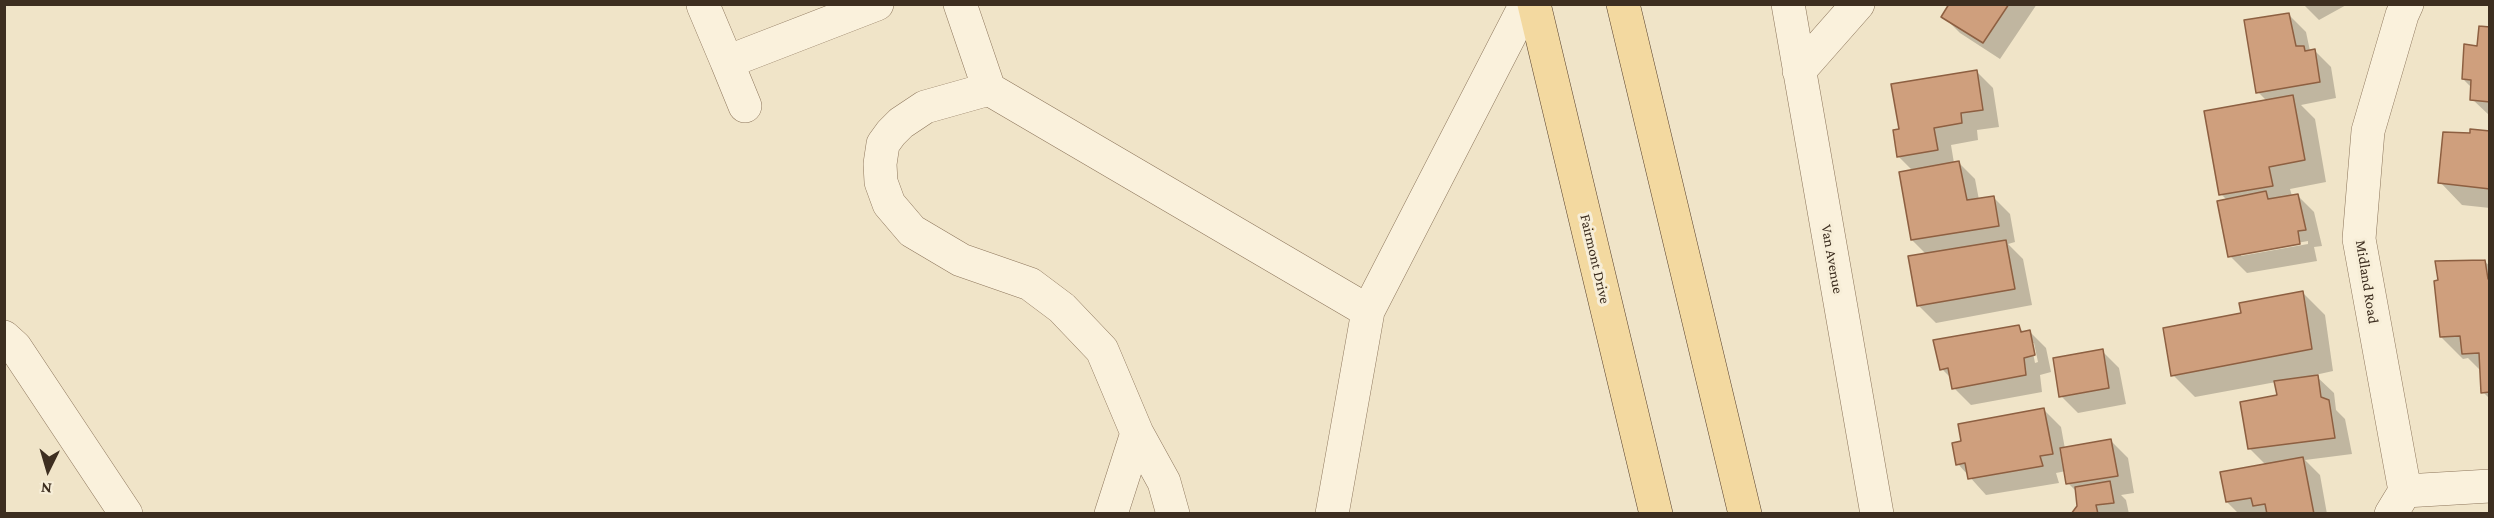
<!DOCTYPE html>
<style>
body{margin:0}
#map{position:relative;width:2494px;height:518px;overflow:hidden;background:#f0e4c8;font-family:"Crimson Pro",serif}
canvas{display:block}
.frame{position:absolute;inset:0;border:6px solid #3d2e20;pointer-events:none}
.north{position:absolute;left:18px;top:440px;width:60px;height:60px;-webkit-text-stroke:4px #f7eed8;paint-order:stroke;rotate:185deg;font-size:16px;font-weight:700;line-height:24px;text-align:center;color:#3d2e20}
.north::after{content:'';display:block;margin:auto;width:21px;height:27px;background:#3d2e20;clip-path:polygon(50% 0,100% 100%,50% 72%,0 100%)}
</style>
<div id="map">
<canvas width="2494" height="518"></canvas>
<div class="frame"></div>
<div class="north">N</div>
</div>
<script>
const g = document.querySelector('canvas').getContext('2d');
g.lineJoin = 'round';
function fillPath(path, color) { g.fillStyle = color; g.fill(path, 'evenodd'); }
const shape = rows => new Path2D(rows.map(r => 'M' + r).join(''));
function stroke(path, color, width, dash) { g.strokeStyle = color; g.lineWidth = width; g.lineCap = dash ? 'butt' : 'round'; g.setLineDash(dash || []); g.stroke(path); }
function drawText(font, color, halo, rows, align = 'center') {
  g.font = font + ' "Crimson Pro",serif'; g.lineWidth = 6; g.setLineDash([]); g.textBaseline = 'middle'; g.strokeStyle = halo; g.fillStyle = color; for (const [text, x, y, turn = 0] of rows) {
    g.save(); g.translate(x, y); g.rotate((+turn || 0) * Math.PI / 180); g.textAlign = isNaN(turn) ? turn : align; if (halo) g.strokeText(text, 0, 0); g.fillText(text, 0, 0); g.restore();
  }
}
const shadow = shape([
 [1951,4,2037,4,2000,59,1960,33,1943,16],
 [2303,4,2348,4,2319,20],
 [2289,15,2306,32,2310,51,2314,50,2331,67,2336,98,2301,105,2315,119,2326,182,2290,189,2292,196,2297,195,2314,212,2322,246,2314,247,2317,261,2247,273,2230,256,2227,200,2221,194,2267,101,2258,92],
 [2308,241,2308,244,2241,256,2241,253],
 [2490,28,2490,116,2472,99,2472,88,2463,79],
 [1976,71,1993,88,1999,127,1977,130,1978,140,1951,145,1954,163,1958,162,1975,179,1979,200,1993,197,2010,214,2015,242,2008,244,2023,259,2032,305,1936,323,1919,306,1927,255,1912,240,1913,171,1898,156,1900,130],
 [2490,132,2490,208,2462,205,2440,182],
 [2485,262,2490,266,2490,399,2483,392,2481,371,2468,358,2463,359,2441,337],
 [2302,292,2325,315,2333,371,2315,375,2334,393,2336,410,2345,419,2352,454,2305,460,2320,475,2327,514,2239,514,2227,502,2266,465,2249,448,2278,396,2276,382,2195,397,2173,375,2243,314],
 [2019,327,2024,333,2029,331,2046,348,2051,372,2040,375,2042,392,1971,405,1954,388,1952,379,1942,369],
 [2031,343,2034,343,2038,362,2035,363],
 [2102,351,2119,368,2126,404,2078,413,2061,396],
 [2044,410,2061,427,2065,449,2111,441,2128,458,2134,493,2121,495,2126,500,2129,514,2073,514,2079,506,2077,492,2068,483,2066,471,2056,473,2059,483,1986,495,1958,464]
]);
const building = shape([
 [1949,4,2009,4,1983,43,1941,17,1949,4],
 [2289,13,2296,46,2304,46,2305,51,2315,49,2320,82,2256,93,2244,20,2289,13],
 [2479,26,2490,27,2490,102,2470,100,2471,80,2462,79,2464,44,2477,46,2479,26],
 [1977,70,1983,110,1961,113,1962,123,1934,128,1938,150,1897,157,1893,130,1899,129,1891,84,1977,70],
 [2293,95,2305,160,2269,167,2273,186,2219,195,2204,111,2293,95],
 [2470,129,2490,131,2490,189,2438,183,2443,132,2470,133,2470,129],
 [1959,161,1967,200,1994,196,1999,226,1911,240,1899,172,1959,161],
 [2266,191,2268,199,2298,194,2306,230,2298,231,2300,244,2228,257,2217,201,2266,191],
 [2006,240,2015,289,1917,306,1908,256,2006,240],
 [2485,260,2488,279,2490,279,2490,392,2481,393,2479,353,2462,354,2460,336,2440,337,2434,281,2438,280,2435,261,2485,260],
 [2303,291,2312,349,2171,376,2163,328,2241,313,2239,303,2303,291],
 [2019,325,2021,332,2030,330,2035,355,2024,358,2026,375,1952,389,1948,368,1940,370,1933,340,2019,325],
 [2103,349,2109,388,2059,397,2053,358,2103,349],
 [2318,375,2321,397,2329,400,2335,438,2248,449,2240,402,2277,395,2274,381,2318,375],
 [2044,408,2053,454,2040,456,2043,466,1968,479,1965,463,1956,465,1952,443,1961,441,1958,424,2044,408],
 [2111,439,2118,476,2066,484,2060,448,2111,439],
 [2303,457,2314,514,2267,514,2265,504,2253,506,2251,498,2226,502,2220,472,2303,457],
 [2110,481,2114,503,2096,505,2098,514,2071,514,2077,506,2075,487,2110,481]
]);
const minor = shape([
 [960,4,989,89,1368,311],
 [1788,4,1877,514],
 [703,5,727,62],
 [1799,71,1858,4],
 [989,89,925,107,901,123,891,133,883,144,880,164,881,182,889,204,912,231,961,260,1030,284,1062,308,1102,350,1137,433,1164,482,1173,514],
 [745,106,727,62,877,4],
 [4,337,15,347,126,514],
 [2405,491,2359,239,2368,131,2402,15,2407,4],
 [1111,514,1137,433],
 [1332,514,1368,311,1526,4],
 [2391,514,2405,491,2490,486]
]);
const major = shape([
 [1534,4,1656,514],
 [1623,4,1745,514]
]);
const streetNames = [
 ["Fairmont Drive",1595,259,77],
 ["Van Avenue",1832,259,80],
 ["Midland Road",2367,282,81]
];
fillPath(shadow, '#0003');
fillPath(building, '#cf9f7d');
stroke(building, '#8d5f41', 1.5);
stroke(minor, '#8d765c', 34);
stroke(major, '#5b4430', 34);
stroke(minor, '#faf1dc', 33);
stroke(major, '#f3d9a0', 33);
drawText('15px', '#3d2e20', '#f7eed8', streetNames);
</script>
